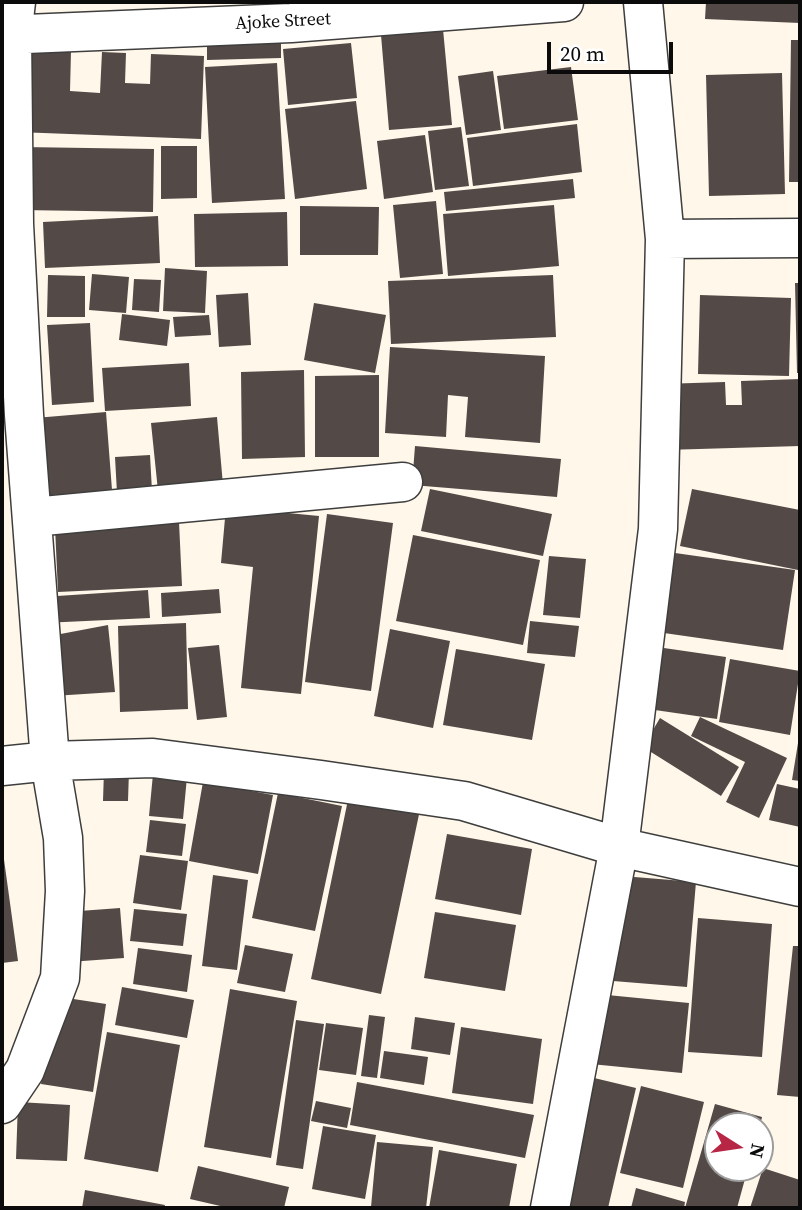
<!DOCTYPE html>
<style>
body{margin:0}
#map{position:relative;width:802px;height:1210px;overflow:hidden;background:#fff7e9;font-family:"Source Serif 4",serif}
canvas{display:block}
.frame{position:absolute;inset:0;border:4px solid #0b0b0b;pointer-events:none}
.north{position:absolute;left:704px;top:1112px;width:70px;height:70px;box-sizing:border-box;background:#fff;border:2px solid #9d9d9d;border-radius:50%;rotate:102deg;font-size:19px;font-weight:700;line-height:28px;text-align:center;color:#0b0b0b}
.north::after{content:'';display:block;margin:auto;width:24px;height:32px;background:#b82646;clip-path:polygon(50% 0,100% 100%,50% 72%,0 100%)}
.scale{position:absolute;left:547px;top:42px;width:126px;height:32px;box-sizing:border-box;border:4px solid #0b0b0b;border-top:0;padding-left:9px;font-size:21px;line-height:24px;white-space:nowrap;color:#0b0b0b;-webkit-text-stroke:5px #fff;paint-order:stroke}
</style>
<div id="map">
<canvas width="802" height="1210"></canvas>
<div class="frame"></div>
<div class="north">N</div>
<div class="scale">20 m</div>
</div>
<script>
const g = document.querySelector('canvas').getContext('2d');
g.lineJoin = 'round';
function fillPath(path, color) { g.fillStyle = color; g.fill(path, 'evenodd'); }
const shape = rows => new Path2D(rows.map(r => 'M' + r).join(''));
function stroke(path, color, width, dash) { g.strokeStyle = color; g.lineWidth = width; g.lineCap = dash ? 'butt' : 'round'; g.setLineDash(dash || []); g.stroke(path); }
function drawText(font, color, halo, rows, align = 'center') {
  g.font = font + ' "Source Serif 4",serif'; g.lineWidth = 7; g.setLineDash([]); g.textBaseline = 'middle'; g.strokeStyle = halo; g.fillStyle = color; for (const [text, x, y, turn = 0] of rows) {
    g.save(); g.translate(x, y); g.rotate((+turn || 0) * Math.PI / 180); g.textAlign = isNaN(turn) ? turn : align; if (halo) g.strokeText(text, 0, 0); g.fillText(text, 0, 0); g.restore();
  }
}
const building = shape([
 [706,2,800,2,800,23,705,19],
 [443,29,452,125,389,130,381,35],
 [207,36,281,36,281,58,207,60],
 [791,40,800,40,800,182,789,182],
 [351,43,357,98,288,105,283,49],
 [20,49,71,51,70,91,100,93,102,52,126,53,125,83,150,84,151,54,204,56,201,139,17,132],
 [277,63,285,199,212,203,205,67],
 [571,67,578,120,504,129,497,76],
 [493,71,501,130,466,135,458,76],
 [782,73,785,194,709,196,706,75],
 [356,101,367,189,295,199,285,109],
 [577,124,582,172,473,186,467,138],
 [461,127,469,186,435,190,428,131],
 [425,135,433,192,384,199,377,141],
 [161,146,197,146,197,198,161,199],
 [22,147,154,149,153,212,20,210],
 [573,179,575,198,446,211,444,192],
 [436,201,443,274,400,278,393,205],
 [554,205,559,266,448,276,443,214],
 [300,206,379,207,378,255,300,255],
 [287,212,288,266,195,267,194,214],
 [158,216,160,263,45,268,43,222],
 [165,268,207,271,205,313,163,311],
 [92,274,129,277,126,313,89,310],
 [48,275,85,276,85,317,47,317],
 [553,275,556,337,391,344,388,281],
 [134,279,161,280,159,312,132,310],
 [795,283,800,283,800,373,797,373],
 [248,293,251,345,219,347,216,295],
 [700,295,791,298,789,376,698,374],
 [314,303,386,315,375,373,304,360],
 [122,314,170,320,167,346,119,340],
 [209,315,211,335,175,337,173,317],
 [90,323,94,402,52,405,47,325],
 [390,347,545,356,540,443,465,437,468,397,448,395,446,437,385,433],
 [189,363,191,406,105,411,102,368],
 [304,370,305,457,242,459,241,372],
 [379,375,379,457,315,457,315,376],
 [800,379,800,446,665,450,662,384,725,382,726,405,742,405,741,381],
 [106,412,112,490,41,496,35,418],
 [217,417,223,485,158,491,151,423],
 [415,446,561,459,557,497,412,485],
 [150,455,152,491,117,493,115,457],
 [430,489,552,514,543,556,421,531],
 [692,489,800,510,798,570,680,546],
 [226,507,319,516,301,694,241,688,253,567,221,563],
 [327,514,393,523,371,691,305,682],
 [179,522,182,586,58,592,55,527],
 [413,535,540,560,523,645,396,621],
 [668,552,795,570,783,650,657,632],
 [549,556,586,559,580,618,543,615],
 [219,589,221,613,162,617,161,593],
 [148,590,150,618,43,623,42,597],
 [530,621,579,626,575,657,527,653],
 [186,623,188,709,120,712,118,626],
 [108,625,115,692,53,696,50,636],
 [390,629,450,641,433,728,374,716],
 [219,645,227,717,197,720,188,648],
 [657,647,726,657,717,719,648,709],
 [456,649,545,664,532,740,443,725],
 [730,659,800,671,790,735,719,722],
 [700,717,787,758,759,818,726,802,745,762,691,736],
 [660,718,739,767,721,796,643,747],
 [798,743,800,744,800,781,792,780],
 [104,770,129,770,128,801,103,801],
 [153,774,187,777,183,819,149,816],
 [203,782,273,795,258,874,189,861],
 [777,784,800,789,800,827,769,820],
 [350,790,421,805,381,994,311,979],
 [278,793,342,806,315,931,252,918],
 [150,820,186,824,182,856,146,852],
 [447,834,532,849,521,915,435,899],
 [2,845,18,961,2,963],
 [140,855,188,861,181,910,133,903],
 [213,875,248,880,237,970,202,966],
 [622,876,696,882,687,987,613,981],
 [120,908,124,958,69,962,66,912],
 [134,909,187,914,183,946,130,941],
 [435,912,516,925,505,991,424,978],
 [698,918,772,924,762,1057,688,1052],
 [245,945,293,954,285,992,237,983],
 [793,946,800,946,800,1097,777,1095],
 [138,948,192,955,187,992,133,984],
 [122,987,194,1000,187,1038,115,1025],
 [230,989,297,1001,271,1158,204,1147],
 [597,994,689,1003,682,1073,591,1064],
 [54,996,106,1004,93,1092,41,1084],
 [369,1015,385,1017,377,1078,361,1076],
 [415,1017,455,1023,450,1055,411,1049],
 [296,1020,324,1024,303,1169,276,1165],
 [326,1023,363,1028,356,1075,319,1070],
 [461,1027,542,1039,533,1104,452,1093],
 [107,1032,180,1045,158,1172,84,1159],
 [384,1051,428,1057,424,1085,380,1078],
 [590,1077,636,1088,608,1208,559,1208],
 [357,1082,534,1115,525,1158,350,1125],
 [641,1086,704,1102,683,1188,620,1173],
 [316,1101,351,1108,347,1128,311,1121],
 [18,1102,70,1105,67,1161,16,1159],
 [715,1104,762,1117,760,1126,718,1126,718,1168,748,1168,737,1208,685,1208],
 [323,1126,376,1135,365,1199,312,1189],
 [377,1142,433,1147,426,1208,371,1207],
 [439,1150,517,1164,509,1208,429,1208],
 [198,1166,289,1187,284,1208,229,1208,190,1199],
 [763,1168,800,1180,800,1208,750,1208],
 [636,1188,685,1202,684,1208,631,1208],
 [85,1190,165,1205,164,1208,82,1208]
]);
const minor = shape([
 [2,35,291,23,564,2],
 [665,239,800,238],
 [33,517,403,482],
 [2,766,50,761,153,758,321,780,464,801,619,847,800,887],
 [2,1104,25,1070,60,978,65,891,63,838,50,761,24,415,14,224,12,35,16,2],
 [550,1208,619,847,658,529,665,239,643,2]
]);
const streetNames = [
 ["Ajoke Street",283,22,-3]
];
fillPath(building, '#534a47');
stroke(minor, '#3e3e3e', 41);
stroke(minor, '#fff', 38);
drawText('18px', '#0b0b0b', '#fff', streetNames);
</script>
